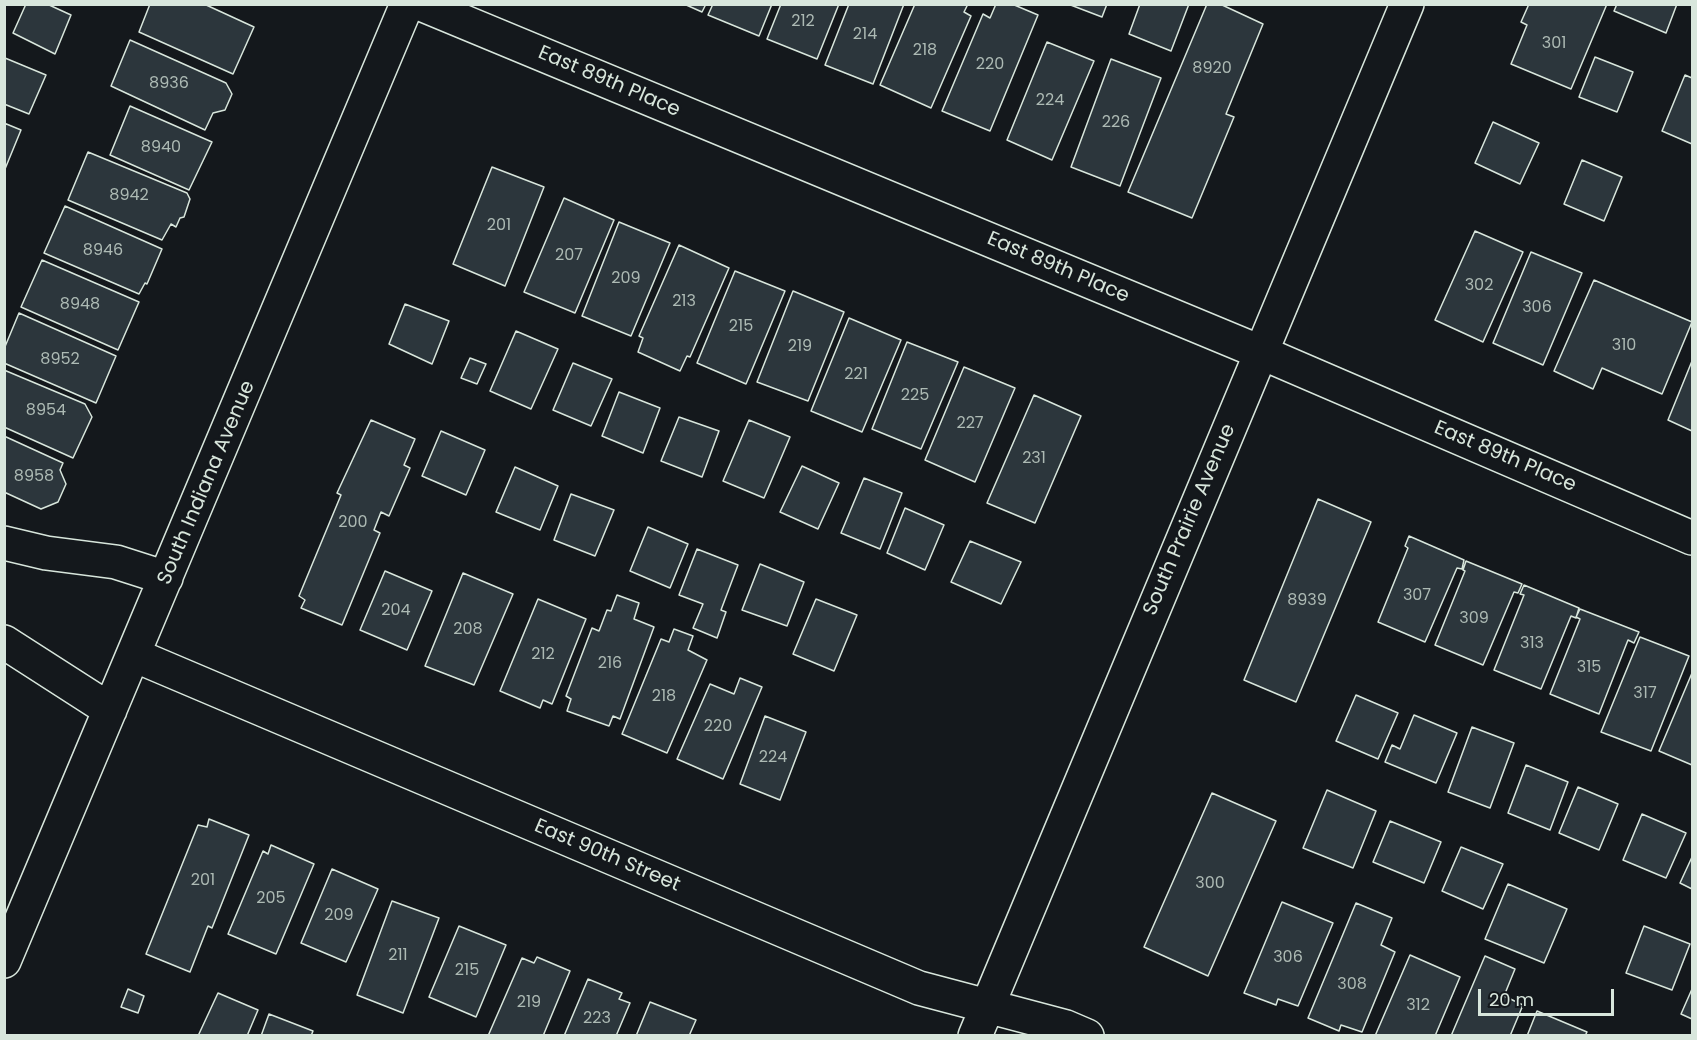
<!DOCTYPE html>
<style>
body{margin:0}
#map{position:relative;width:1697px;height:1040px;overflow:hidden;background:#14181c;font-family:Poppins,sans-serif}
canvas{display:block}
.frame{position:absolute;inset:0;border:6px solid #d8e6dc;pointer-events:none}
.scale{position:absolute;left:1478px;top:989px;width:136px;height:27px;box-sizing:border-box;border:3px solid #d8e6dc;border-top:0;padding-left:8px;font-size:18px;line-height:21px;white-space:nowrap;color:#d8e6dc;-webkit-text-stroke:4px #14181c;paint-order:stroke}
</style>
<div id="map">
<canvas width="1697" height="1040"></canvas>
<div class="frame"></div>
<div class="scale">20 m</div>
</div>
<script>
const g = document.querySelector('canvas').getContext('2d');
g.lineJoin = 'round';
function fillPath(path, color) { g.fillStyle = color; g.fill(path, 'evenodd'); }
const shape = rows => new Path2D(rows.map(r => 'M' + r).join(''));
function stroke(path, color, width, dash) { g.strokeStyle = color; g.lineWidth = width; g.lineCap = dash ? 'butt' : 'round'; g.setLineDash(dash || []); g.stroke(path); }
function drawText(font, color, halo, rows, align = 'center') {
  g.font = font + ' Poppins,sans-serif'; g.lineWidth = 4.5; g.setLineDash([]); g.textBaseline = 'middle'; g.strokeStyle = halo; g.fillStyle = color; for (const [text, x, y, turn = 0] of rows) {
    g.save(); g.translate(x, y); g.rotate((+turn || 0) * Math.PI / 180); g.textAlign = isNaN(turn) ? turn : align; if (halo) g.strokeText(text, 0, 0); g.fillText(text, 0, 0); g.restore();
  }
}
const building = shape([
 [26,4,47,4,71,15,55,54,13,33,26,4],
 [150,4,204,4,254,27,233,74,139,32,150,4],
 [684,4,706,4,702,12,684,4],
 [713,4,772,4,759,36,708,15,713,4],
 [781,4,839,4,817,59,767,39,781,4],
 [849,4,904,4,873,84,825,65,849,4],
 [915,4,968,4,964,12,971,16,931,108,880,85,915,4],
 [996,4,1012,4,1038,15,990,131,942,111,983,14,990,18,996,4],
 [1068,4,1107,4,1102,17,1068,4],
 [1140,4,1189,4,1171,51,1129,34,1140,4],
 [1207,4,1220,4,1263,24,1226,114,1234,117,1192,218,1128,192,1207,4],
 [1529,4,1607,4,1571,89,1511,64,1527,25,1521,22,1529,4],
 [1617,4,1677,4,1666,33,1614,11,1617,4],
 [130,40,226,83,232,94,225,110,213,113,205,130,111,86,130,40],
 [1047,42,1094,61,1052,160,1007,140,1047,42],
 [1595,57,1633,72,1617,112,1579,97,1595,57],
 [5,58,46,75,29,114,4,104,5,58],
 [1111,59,1161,78,1120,186,1071,167,1111,59],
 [1685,75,1692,78,1692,144,1662,131,1685,75],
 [130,106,212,142,189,190,110,155,130,106],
 [1493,122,1539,143,1520,184,1475,163,1493,122],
 [4,123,21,130,5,169,4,169,4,123],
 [88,152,187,193,190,199,184,217,180,218,176,227,171,224,162,240,68,200,88,152],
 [1582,160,1622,177,1604,221,1564,204,1582,160],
 [492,167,544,187,505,286,453,264,492,167],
 [564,198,614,220,575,313,524,292,564,198],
 [65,206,162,249,147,284,145,283,139,294,44,253,65,206],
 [619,222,670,243,631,336,582,316,619,222],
 [1475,231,1523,252,1483,342,1435,320,1475,231],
 [679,245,729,268,690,357,687,356,680,371,638,352,643,338,639,336,679,245],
 [1531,252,1582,273,1543,365,1493,343,1531,252],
 [42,260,139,302,118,350,21,307,42,260],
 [735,271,785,291,746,384,697,363,735,271],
 [1594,280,1692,322,1662,394,1602,368,1593,389,1554,371,1594,280],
 [793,291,844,312,808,401,757,382,793,291],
 [405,304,449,321,432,364,389,344,405,304],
 [19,313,116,356,96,403,4,363,4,349,19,313],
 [849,318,901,340,862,432,811,411,849,318],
 [516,331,558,349,531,409,490,391,516,331],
 [907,342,958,362,921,449,872,429,907,342],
 [470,358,486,364,477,384,461,378,470,358],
 [1692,361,1692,431,1668,420,1692,361],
 [573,363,612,379,591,426,553,410,573,363],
 [964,367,1015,388,975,482,925,460,964,367],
 [4,370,85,404,92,417,73,458,4,427,4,370],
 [619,392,660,408,643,453,602,436,619,392],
 [1034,395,1081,416,1035,523,987,503,1034,395],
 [679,417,719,431,702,477,661,461,679,417],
 [371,420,415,439,404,465,410,468,389,516,381,512,374,530,380,533,342,625,301,608,305,600,299,596,341,495,337,493,371,420],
 [749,420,790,437,764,498,723,481,749,420],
 [441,431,485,450,466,495,422,476,441,431],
 [4,436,63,463,60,470,66,484,58,502,41,509,4,492,4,436],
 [802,466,839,483,818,529,780,512,802,466],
 [515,467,558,486,540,530,496,512,515,467],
 [864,478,902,493,880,549,841,533,864,478],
 [571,494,614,510,595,556,554,540,571,494],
 [1318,499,1371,522,1296,702,1244,680,1318,499],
 [905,508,944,525,925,570,887,553,905,508],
 [648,527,688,544,670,588,630,571,648,527],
 [1409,536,1464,560,1462,569,1457,568,1425,642,1378,622,1408,548,1405,546,1409,536],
 [970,541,1021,562,1001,604,951,582,970,541],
 [697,549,738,565,721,610,726,612,717,638,693,628,703,604,679,595,697,549],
 [1466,561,1522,584,1518,593,1514,592,1483,665,1435,645,1465,571,1463,570,1466,561],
 [760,564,804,582,787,626,742,610,760,564],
 [385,571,432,591,407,650,360,630,385,571],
 [463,573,513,594,474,685,425,666,463,573],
 [1524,585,1579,608,1576,618,1571,616,1541,689,1494,670,1524,595,1520,594,1524,585],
 [617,595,639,603,634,619,654,627,620,719,613,716,609,726,567,711,571,699,566,696,592,628,599,631,607,610,611,611,617,595],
 [538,599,586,619,552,704,543,700,540,708,500,691,538,599],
 [816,599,857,615,834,671,793,654,816,599],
 [1580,609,1639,632,1634,643,1628,640,1599,714,1550,694,1580,619,1576,617,1580,609],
 [674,629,693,636,688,650,707,660,667,753,622,734,661,639,669,642,674,629],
 [1640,637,1689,656,1651,751,1601,732,1640,637],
 [1692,673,1692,765,1659,751,1692,673],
 [740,678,762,687,723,779,677,759,710,684,734,694,740,678],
 [1356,695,1398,713,1378,759,1336,741,1356,695],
 [1414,715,1457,733,1436,783,1385,762,1392,745,1400,749,1414,715],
 [765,716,806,732,780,800,740,784,765,716],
 [1472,727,1514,743,1490,808,1448,792,1472,727],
 [1526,765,1568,782,1550,830,1508,813,1526,765],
 [1578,787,1618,804,1599,850,1559,833,1578,787],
 [1327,790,1376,811,1353,868,1303,848,1327,790],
 [1212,793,1276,821,1208,976,1144,947,1212,793],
 [1642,814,1686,833,1666,878,1623,860,1642,814],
 [209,819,249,835,212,928,208,926,190,972,146,954,198,825,207,827,209,819],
 [1390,821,1441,842,1424,883,1373,862,1390,821],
 [271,845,314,864,276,954,228,934,263,851,268,854,271,845],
 [1461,847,1503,864,1483,909,1442,891,1461,847],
 [1692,857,1692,889,1680,883,1692,857],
 [332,869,378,889,346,962,301,943,332,869],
 [1508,884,1567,909,1544,963,1485,939,1508,884],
 [392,901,439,918,403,1013,357,995,392,901],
 [1282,902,1333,923,1298,1006,1278,999,1276,1005,1244,993,1282,902],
 [1356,903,1392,918,1381,945,1395,952,1362,1032,1341,1025,1339,1031,1308,1018,1356,903],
 [459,926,506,945,476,1017,429,997,459,926],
 [1644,926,1690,944,1672,990,1626,973,1644,926],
 [1410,955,1460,977,1435,1036,1375,1036,1410,955],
 [1485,956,1515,969,1504,996,1523,1005,1510,1036,1451,1036,1485,956],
 [537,957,570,971,543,1036,488,1036,522,958,534,963,537,957],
 [588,979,622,993,619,999,630,1003,616,1036,564,1036,588,979],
 [128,989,144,996,138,1013,121,1007,128,989],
 [1692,989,1692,1019,1681,1014,1692,989],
 [218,993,258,1010,247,1036,198,1036,218,993],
 [650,1002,696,1020,689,1036,636,1036,650,1002],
 [1537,1011,1587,1032,1585,1036,1527,1036,1537,1011],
 [269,1014,313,1031,311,1036,261,1036,269,1014]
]);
const street = shape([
 [421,4,1260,352,1692,538],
 [4,543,46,553,116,562,166,578],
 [4,642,110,710],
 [134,655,919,988,1066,1027,1087,1036],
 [4,961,407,4],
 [975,1036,1407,4]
]);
const numberNames = [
 ["212",803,22],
 ["214",865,35],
 ["301",1554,44],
 ["218",925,51],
 ["220",990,65],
 ["8920",1212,69],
 ["8936",169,84],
 ["224",1050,101],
 ["226",1116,123],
 ["8940",161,148],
 ["8942",129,196],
 ["201",499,226],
 ["8946",103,251],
 ["207",569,256],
 ["209",626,279],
 ["302",1479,286],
 ["213",684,302],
 ["8948",80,305],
 ["306",1537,308],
 ["215",741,327],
 ["310",1624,346],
 ["219",800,347],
 ["8952",60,360],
 ["221",856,375],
 ["225",915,396],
 ["8954",46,411],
 ["227",970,424],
 ["231",1034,459],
 ["8958",34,477],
 ["200",353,523],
 ["307",1417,596],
 ["8939",1307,601],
 ["204",396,611],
 ["309",1474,619],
 ["208",468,630],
 ["313",1532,644],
 ["212",543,655],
 ["216",610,664],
 ["315",1589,668],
 ["317",1645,694],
 ["218",664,697],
 ["220",718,727],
 ["224",773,758],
 ["201",203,881],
 ["300",1210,884],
 ["205",271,899],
 ["209",339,916],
 ["211",398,956],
 ["306",1288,958],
 ["215",467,971],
 ["308",1352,985],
 ["219",529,1003],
 ["312",1418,1006],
 ["223",597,1019]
];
const streetNames = [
 ["East 89th Place",609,82,23],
 ["East 89th Place",1058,268,23],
 ["East 89th Place",1505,457,23],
 ["South Indiana Avenue",207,483,-67],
 ["South Prairie Avenue",1190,520,-67],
 ["East 90th Street",607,856,23]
];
fillPath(building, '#2c363c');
stroke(building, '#d8e6dc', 1.5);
stroke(street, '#d8e6dc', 36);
stroke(street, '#14181c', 33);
drawText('16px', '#adbab4', null, numberNames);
drawText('20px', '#d8e6dc', '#14181c', streetNames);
</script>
